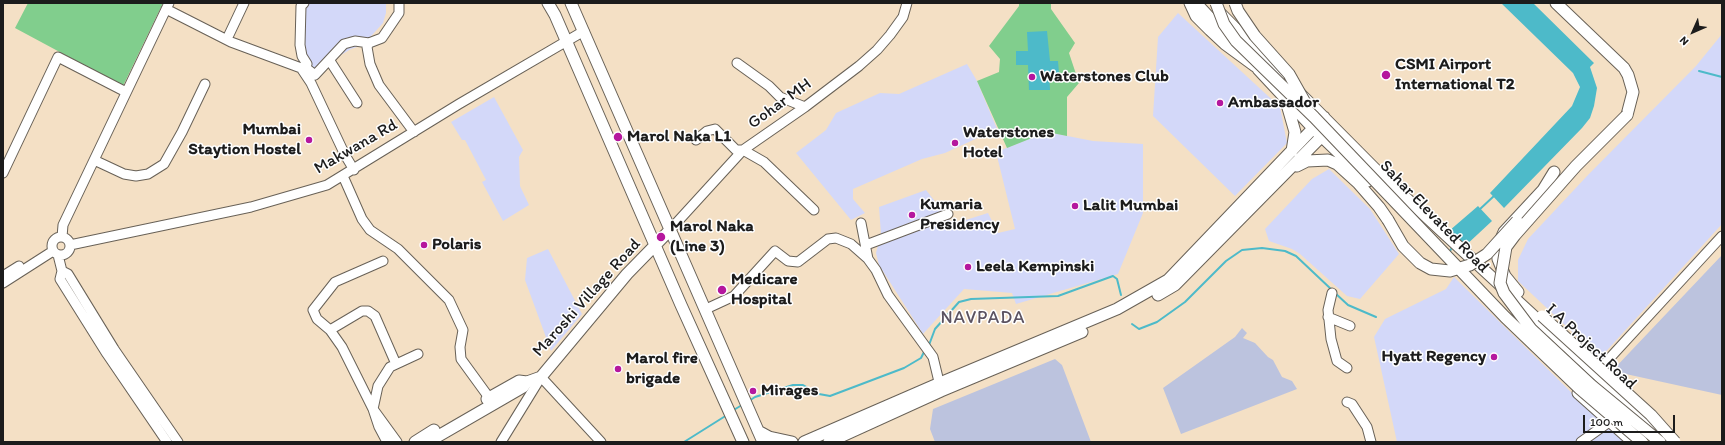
<!DOCTYPE html>
<style>
body{margin:0}
#map{position:relative;width:1725px;height:445px;overflow:hidden;background:#f4e0c5;font-family:Itim,sans-serif}
canvas{display:block}
.frame{position:absolute;inset:0;border:4px solid #1c1c1c;pointer-events:none}
.north{position:absolute;left:1673px;top:12px;width:40px;height:40px;-webkit-text-stroke:3px #fff;paint-order:stroke;rotate:225deg;font-size:11px;font-weight:700;line-height:16px;text-align:center;color:#1c1c1c}
.north::after{content:'';display:block;margin:auto;width:14px;height:18px;background:#1c1c1c;clip-path:polygon(50% 0,100% 100%,50% 72%,0 100%)}
.scale{position:absolute;left:1583px;top:415px;width:92px;height:18px;box-sizing:border-box;border:2px solid #1c1c1c;border-top:0;padding-left:5px;font-size:12px;line-height:14px;white-space:nowrap;color:#1c1c1c;-webkit-text-stroke:3px #fff;paint-order:stroke}
</style>
<div id="map">
<canvas width="1725" height="445"></canvas>
<div class="frame"></div>
<div class="north">N</div>
<div class="scale">100 m</div>
</div>
<script>
const g = document.querySelector('canvas').getContext('2d');
g.lineJoin = 'round';
function fillPath(path, color) { g.fillStyle = color; g.fill(path, 'evenodd'); }
const shape = rows => new Path2D(rows.map(r => 'M' + r).join(''));
function stroke(path, color, width, dash) { g.strokeStyle = color; g.lineWidth = width; g.lineCap = dash ? 'butt' : 'round'; g.setLineDash(dash || []); g.stroke(path); }
function drawText(font, color, halo, rows, align = 'center') {
  g.font = font + ' Itim,sans-serif'; g.lineWidth = 3; g.setLineDash([]); g.textBaseline = 'middle'; g.strokeStyle = halo; g.fillStyle = color; for (const [text, x, y, turn = 0] of rows) {
    g.save(); g.translate(x, y); g.rotate((+turn || 0) * Math.PI / 180); g.textAlign = isNaN(turn) ? turn : align; if (halo) g.strokeText(text, 0, 0); g.fillText(text, 0, 0); g.restore();
  }
}
const built = shape([
 [298,3,386,3,386,13,383,23,363,45,351,49,336,58,317,79,298,62],
 [1178,13,1280,107,1287,143,1235,196,1153,116,1158,37],
 [1722,34,1722,224,1600,358,1518,281,1518,260,1528,239,1587,176,1696,66],
 [967,64,977,81,997,129,945,153,922,159,853,189,853,199,865,213,851,220,796,153,826,130,836,113,880,93,899,94],
 [494,97,523,150,519,157,520,186,529,205,503,221,482,182,486,180,465,140,462,140,451,122],
 [1047,132,1093,141,1143,144,1143,213,1118,274,1016,304,1012,293,964,289,923,334,879,265,876,253,881,234,879,207,926,190,953,224,988,213,998,233,1015,229,996,152],
 [1329,169,1370,209,1399,254,1360,299,1347,296,1300,254,1292,249,1269,241,1265,229,1312,179],
 [548,249,582,314,551,351,525,280,527,258],
 [1454,277,1572,393,1628,442,1397,442,1374,337,1385,319,1446,289]
]);
const industrial = shape([
 [1722,255,1722,395,1612,371],
 [1242,328,1247,333,1243,338,1255,343,1268,357,1273,360,1282,377,1292,381,1297,389,1181,434,1163,388,1235,337],
 [1055,359,1062,365,1091,442,935,442,930,429,933,409]
]);
const green = shape([
 [28,3,163,3,123,86,15,28],
 [1019,3,1051,3,1051,9,1075,43,1069,53,1079,83,1067,97,1067,136,1047,132,1007,148,977,81,999,72,1000,59,989,46,1019,6]
]);
const water = shape([
 [1501,3,1533,3,1594,63,1590,67,1597,88,1594,106,1590,118,1582,128,1504,208,1490,193,1572,106,1580,87,1573,73],
 [1047,31,1050,61,1058,61,1059,73,1049,73,1050,90,1029,90,1028,65,1016,65,1016,51,1028,51,1027,32],
 [1478,206,1492,221,1464,247,1449,231]
]);
const stream = shape([
 [1699,71,1722,77],
 [1479,210,1495,195],
 [1449,254,1451,249],
 [1335,293,1348,305,1376,317],
 [1132,324,1139,329,1157,322,1185,302,1226,261,1242,250,1262,248,1285,251,1296,256,1332,290],
 [929,345,935,329,959,302,971,299,1058,296,1113,276,1117,279,1121,295],
 [749,401,755,397,793,385,803,385,819,394,830,396,904,368,921,358,925,350],
 [732,411,742,405],
 [684,442,727,415]
]);
const minor = shape([
 [304,3,301,6,300,45,302,56,307,64,305,67,315,75,344,44,355,41,369,43,382,38,399,13,399,3],
 [166,9,231,42,301,68,311,83,345,155,354,170],
 [227,39,244,3],
 [369,43,367,47,370,64,379,85,414,132],
 [330,61,357,103],
 [737,63,769,86,780,97,805,107],
 [696,140,707,131,715,129,736,150,743,150,764,162,814,210],
 [94,160,124,174,136,176,148,174,164,164,182,132,205,84],
 [3,173,58,57,126,92],
 [343,176,362,219,370,230,398,249,449,300,463,330,460,347,461,359,493,403],
 [861,223,868,259,876,270,888,295,933,357,941,390],
 [669,231,743,150,805,107,859,66,877,50,890,35,903,17,907,3],
 '52 246a9 9 0 1 1 18 0a9 9 0 1 1-18 0Z',
 [62,237,63,225,169,3],
 [70,245,251,207,327,185,459,104,584,31],
 [866,245,948,214],
 [58,255,62,271,60,279,107,354,167,442],
 [383,261,335,282,313,310,317,319,330,330,342,347,373,409,397,442],
 [62,271,68,274,114,349,178,442],
 [3,276,19,266],
 [3,283,53,251],
 [1332,293,1328,310,1331,339,1337,361,1347,368],
 [706,309,734,296,775,251,788,261,798,262,828,239,836,238,851,244,868,259],
 [1328,317,1350,326],
 [330,330,362,311,368,311,375,316,396,364],
 [1596,373,1722,236],
 [1347,402,1352,404,1367,427,1371,442],
 [387,442,379,427,373,409,378,386,390,367,418,354],
 [501,442,541,377,601,442],
 [1581,442,1609,422]
]);
const major = shape([
 [548,3,555,15,681,305,743,442],
 [571,3,763,442],
 [1190,3,1196,16,1210,30,1225,44,1255,66],
 [1196,3,1232,42],
 [1556,3,1624,68,1628,75,1633,92,1627,115],
 [1220,13,1380,174,1670,442],
 [1258,69,1313,128,1368,181],
 [1286,101,1295,132,1292,151],
 [1297,166,1307,161,1328,160,1337,164,1358,183,1379,207,1388,220],
 [1518,292,1505,276,1498,259,1497,248,1504,232,1543,190,1554,172],
 [1158,295,1175,285,1326,132],
 [1578,393,1633,442],
 [487,399,519,381,527,382],
 [758,431,769,437,792,442],
 [415,442,434,430],
 [428,442,523,387,527,382,541,377,627,274,669,231],
 [804,442,940,383,1117,309,1168,280,1324,117],
 [829,442,941,391,1082,332]
]);
const majorBridge = shape([
 [1216,3,1224,24,1236,41,1314,117,1505,317,1579,388,1642,442],
 [1235,3,1238,11,1255,36,1289,74,1307,106],
 [1627,115,1576,166,1515,235,1506,247,1500,283,1504,293,1531,329,1591,385,1660,442],
 [1388,220,1403,246,1420,263,1431,269,1450,271,1470,265,1487,254,1517,221],
 [1542,316,1651,415,1675,442]
]);
const markers = [
 [1386,75,5,"#b5179e"],
 [1032,77,4,"#b5179e"],
 [1220,103,4,"#b5179e"],
 [618,137,5,"#b5179e"],
 [309,140,4,"#b5179e"],
 [955,143,4,"#b5179e"],
 [1075,206,4,"#b5179e"],
 [912,215,4,"#b5179e"],
 [661,237,5,"#b5179e"],
 [424,245,4,"#b5179e"],
 [968,267,4,"#b5179e"],
 [722,290,5,"#b5179e"],
 [1494,357,4,"#b5179e"],
 [618,369,4,"#b5179e"],
 [753,391,4,"#b5179e"]
];
const poiNames = [
 ["CSMI Airport",1395,65],
 ["International T2",1395,85],
 ["Waterstones Club",1040,77],
 ["Ambassador",1228,103],
 ["Mumbai",301,130,"right"],
 ["Staytion Hostel",301,150,"right"],
 ["Waterstones",963,133],
 ["Hotel",963,153],
 ["Marol Naka L1",627,137],
 ["Kumaria",920,205],
 ["Presidency",920,225],
 ["Lalit Mumbai",1083,206],
 ["Marol Naka",670,227],
 ["(Line 3)",670,247],
 ["Polaris",432,245],
 ["Leela Kempinski",976,267],
 ["Medicare",731,280],
 ["Hospital",731,300],
 ["Hyatt Regency",1486,357,"right"],
 ["Marol fire",626,359],
 ["brigade",626,379],
 ["Mirages",761,391]
];
const streetNames = [
 ["Gohar MH",780,104,-36],
 ["Makwana Rd",356,147,-30],
 ["Sahar Elevated Road",1434,217,46],
 ["Maroshi Village Road",587,298,-48],
 ["I A Project Road",1591,347,43]
];
const neighbourhoodNames = [
 ["NAVPADA",983,318]
];
fillPath(built, '#d3d8f9');
fillPath(industrial, '#bcc3de');
fillPath(green, '#81ce8d');
fillPath(water, '#4dbac9');
stroke(stream, '#4dbac9', 2);
stroke(minor, '#686157', 11);
stroke(major, '#686157', 13);
stroke(minor, '#fff', 9);
stroke(major, '#fff', 11);
stroke(majorBridge, '#686157', 13, []);
stroke(majorBridge, '#fff', 11);
for (const [x, y, r, color] of markers) { const dot = new Path2D(); dot.arc(x, y, r, 0, 2 * Math.PI); g.fillStyle = color; g.fill(dot); stroke(dot, '#fff', 1.5); }
drawText('bold 17px', '#1c1c1c', '#fff', poiNames, 'left');
drawText('17px', '#1c1c1c', '#fff', streetNames);
g.letterSpacing = '1px';
drawText('18px', '#5b5260', '#fff', neighbourhoodNames);
g.letterSpacing = '0px';
</script>
